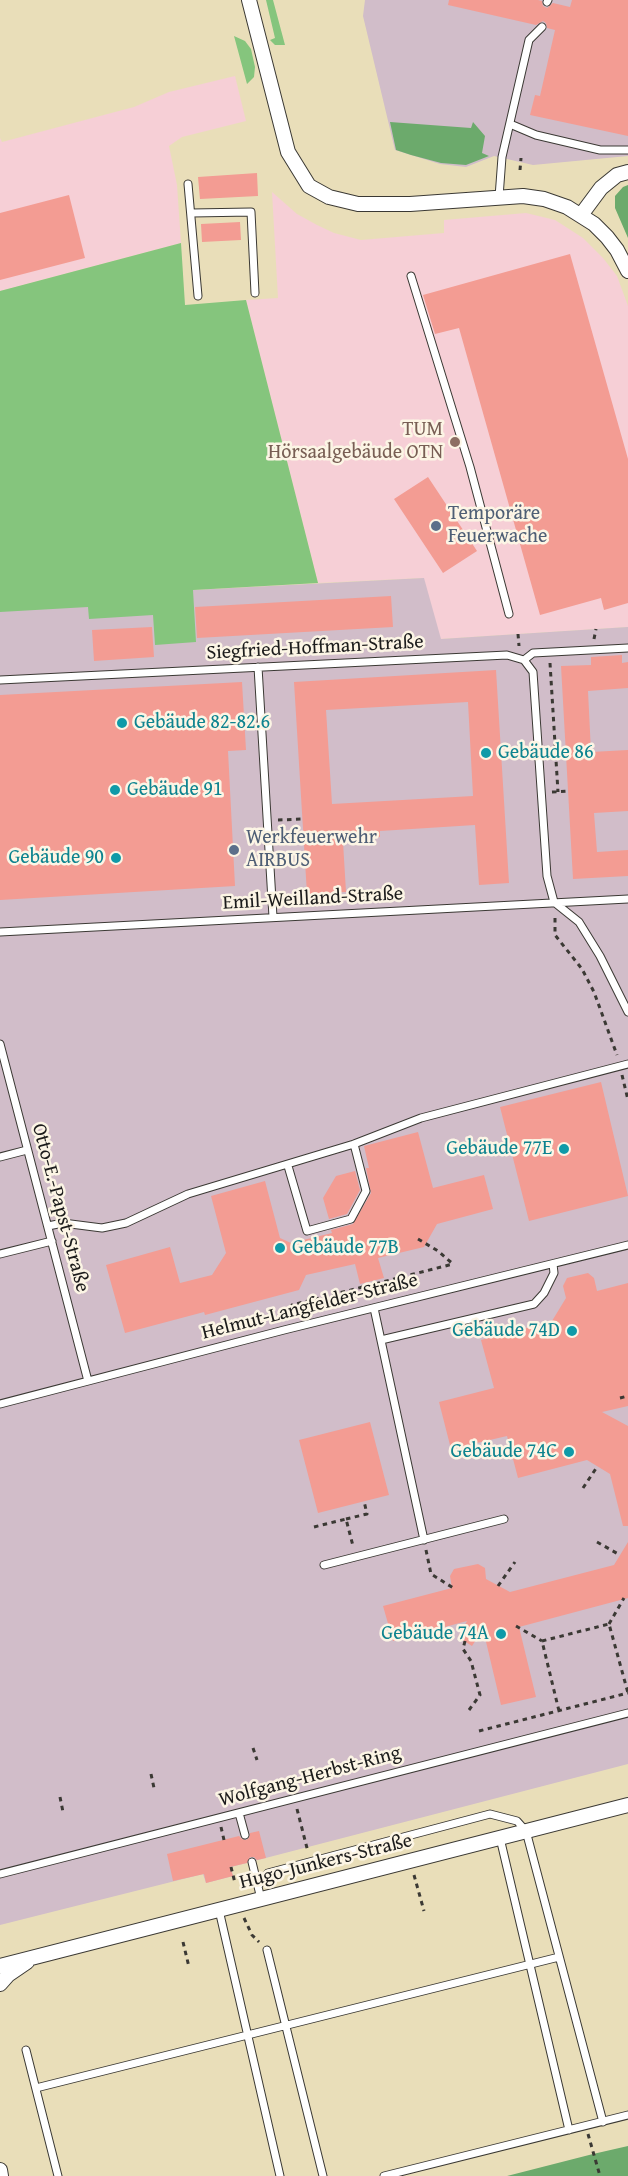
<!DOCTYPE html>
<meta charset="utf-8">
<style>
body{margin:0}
canvas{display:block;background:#e9deb9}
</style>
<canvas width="628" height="2176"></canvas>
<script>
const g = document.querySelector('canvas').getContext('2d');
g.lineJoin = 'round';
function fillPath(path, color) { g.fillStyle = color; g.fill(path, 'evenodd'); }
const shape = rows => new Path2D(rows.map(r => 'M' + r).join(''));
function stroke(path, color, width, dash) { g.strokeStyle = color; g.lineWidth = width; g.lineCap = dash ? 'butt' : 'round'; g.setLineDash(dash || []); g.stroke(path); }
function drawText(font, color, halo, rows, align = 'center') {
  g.font = font + ' "Gentium Book Plus",serif'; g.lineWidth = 5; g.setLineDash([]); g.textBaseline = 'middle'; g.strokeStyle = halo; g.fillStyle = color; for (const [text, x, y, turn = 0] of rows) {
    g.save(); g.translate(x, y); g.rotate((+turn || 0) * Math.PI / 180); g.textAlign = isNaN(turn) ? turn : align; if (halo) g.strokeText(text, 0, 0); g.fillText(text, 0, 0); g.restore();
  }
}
const built = shape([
 [235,76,246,121,182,137,169,146,177,185,181,243,0,291,0,138,2,142,134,107,169,92],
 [272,192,297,214,317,225,334,233,361,240,444,233,444,220,526,213,555,220,583,238,603,258,617,276,628,306,628,627,440,639,423,578,318,583,246,300,278,298]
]);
const industrial = shape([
 [365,0,628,0,628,156,533,165,494,156,466,167,440,164,395,150,363,16],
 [0,484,193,590,424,578,441,639,628,627,628,1764,231,1867,233,1876,206,1883,203,1874,0,1925]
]);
const green = shape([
 [266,0,273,0,285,45,275,45,270,40,275,38],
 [234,36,245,41,251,49,255,67,254,77,247,84],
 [181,243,185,305,246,300,318,583,193,590,196,642,155,645,153,615,89,619,88,607,0,612,0,291]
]);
const forest = shape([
 [390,122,471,128,473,122,485,136,482,153,489,156,466,165,441,163,411,155,396,150],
 [628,185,628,238,615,208,615,196,623,187],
 [628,2146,628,2176,507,2176,593,2154]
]);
const building = shape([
 [449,0,538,0,542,1,543,6,547,8,553,3,570,7,572,0,628,0,628,136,530,115,535,95,540,96,555,30,547,28,546,23,543,21,536,25,448,5],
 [257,173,258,196,200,199,198,177],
 [69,195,85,258,0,280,0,213],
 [240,222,241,240,202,242,201,224],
 [570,254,628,459,628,603,604,610,601,598,540,615,459,328,435,334,423,295],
 [428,477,477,551,443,573,394,499],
 [391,596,393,627,197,638,195,607],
 [152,627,154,657,94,661,92,630],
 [622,655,622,663,628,662,628,688,588,691,591,752,628,750,628,811,594,813,597,852,628,850,628,876,573,879,561,666,591,665,591,657],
 [496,670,509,883,479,885,475,825,380,831,380,837,343,842,346,892,307,894,294,682],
 [468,702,473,796,332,804,326,710],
 [242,682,246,750,228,751,235,886,0,900,0,695],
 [601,1082,628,1196,529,1221,500,1107],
 [418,1132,433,1188,484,1175,493,1209,437,1224,424,1247,378,1258,384,1278,360,1284,355,1264,306,1275,299,1290,205,1315,204,1312,125,1333,106,1265,170,1247,180,1283,212,1275,226,1253,211,1196,265,1181,280,1238,291,1243,332,1233,331,1230,353,1224,371,1193,366,1168,369,1168,364,1146],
 [355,1171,360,1190,347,1214,329,1219,323,1198,336,1176],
 [588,1273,594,1278,597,1291,628,1283,628,1406,602,1412,628,1426,628,1526,623,1526,610,1474,587,1460,518,1478,507,1436,451,1449,439,1402,494,1388,481,1340,552,1321,566,1298,563,1286,567,1278],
 [370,1422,389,1495,318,1513,299,1440],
 [628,1542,628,1598,519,1627,536,1697,501,1705,483,1629,472,1646,458,1637,467,1621,393,1641,383,1606,452,1588,450,1576,454,1569,478,1564,485,1568,486,1579,510,1592,614,1565],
 [259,1831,266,1858,257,1860,254,1857,250,1857,247,1863,230,1867,233,1876,206,1883,204,1874,173,1881,167,1854,239,1836,242,1839,246,1840,249,1838,250,1833]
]);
const path = shape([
 [520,170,521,158],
 [518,634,519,646],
 [594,639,596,629],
 [550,663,558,792],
 [552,792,568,791],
 [278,820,303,819],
 [555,918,555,935,582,969,594,992,617,1055],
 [622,1075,628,1100],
 [418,1239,438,1251,453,1264],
 [288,1317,292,1305,453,1264],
 [620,1398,628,1396],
 [583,1488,597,1467],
 [346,1519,367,1514,364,1501],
 [314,1527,346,1519,353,1546],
 [597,1542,620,1555],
 [426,1550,431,1574,455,1589],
 [498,1586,515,1562],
 [609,1624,624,1598],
 [516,1626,542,1641],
 [465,1641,463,1649,471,1661,480,1695,469,1710],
 [559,1711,542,1641,609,1624,628,1693],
 [479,1731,628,1693],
 [253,1748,257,1760],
 [151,1774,154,1788],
 [60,1797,63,1812],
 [297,1809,308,1852],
 [221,1827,224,1840],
 [231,1867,235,1883],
 [414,1875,424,1911],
 [244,1918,252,1935,259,1942],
 [183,1942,189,1967],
 [588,2134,600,2176]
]);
const service = shape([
 [547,2,548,0],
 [510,124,536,135,600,150,628,150],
 [188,184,198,296],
 [499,197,502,157,529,40,542,27],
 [192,213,251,212,255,293],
 [411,276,470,467,509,614],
 [524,660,533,653,628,648],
 [258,667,273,917],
 [0,680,507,655,524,660,533,672,547,876,554,902,579,922,600,956,628,1012],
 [0,932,628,899],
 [0,1044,88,1381],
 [0,1157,27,1150],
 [288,1166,307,1231,351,1219,366,1191,354,1144],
 [48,1226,63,1223,102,1228,126,1223,188,1194,354,1144,421,1118,628,1064],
 [0,1254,52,1241],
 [374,1308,424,1540],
 [381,1340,534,1304,544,1293,554,1273,553,1264],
 [0,1404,284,1330,628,1245],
 [324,1565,504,1519],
 [239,1813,245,1835],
 [500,1838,569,2130],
 [252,1862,261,1899],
 [0,1874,628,1713],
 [258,1886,268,1873,490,1814,517,1821,526,1831,603,2122],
 [219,1910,280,2176],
 [267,1950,323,2176],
 [26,2050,58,2176],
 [36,2088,559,1957],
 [384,2176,628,2115]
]);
const minor = shape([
 [249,0,288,152,309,186,329,197,358,204,410,204,523,196,544,199,567,207,594,224,607,237,617,250,628,271],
 [581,215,601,188,617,175,628,172],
 [0,1966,628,1805],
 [0,1984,8,1975,27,1962],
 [0,2170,1,2176]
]);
const markers = [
 [455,442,6,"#8d6e63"],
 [436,526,6,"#5c6f8a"],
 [122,723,6,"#0f9aa8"],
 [486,753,6,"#0f9aa8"],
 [115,790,6,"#0f9aa8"],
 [234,850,6,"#5c6f8a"],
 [116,858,6,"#0f9aa8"],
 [564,1149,6,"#0f9aa8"],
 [280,1248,6,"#0f9aa8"],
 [572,1331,6,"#0f9aa8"],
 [569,1452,6,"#0f9aa8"],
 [501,1634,6,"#0f9aa8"]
];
const educationNames = [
 ["TUM",443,430],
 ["Hörsaalgebäude OTN",443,453]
];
const serviceNames = [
 ["Temporäre",448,514],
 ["Feuerwache",448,537],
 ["Werkfeuerwehr",246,838],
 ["AIRBUS",246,861]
];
const streetNames = [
 ["Siegfried-Hoffman-Straße",315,648,-3],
 ["Emil-Weilland-Straße",313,899,-3],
 ["Otto-E.-Papst-Straße",60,1208,75],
 ["Helmut-Langfelder-Straße",310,1307,-14],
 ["Wolfgang-Herbst-Ring",310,1777,-15],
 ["Hugo-Junkers-Straße",326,1862,-14]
];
const cultureNames = [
 ["Gebäude 82-82.6",134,723,"left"],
 ["Gebäude 86",498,753,"left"],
 ["Gebäude 91",127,790,"left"],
 ["Gebäude 90",104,858],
 ["Gebäude 77E",552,1149],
 ["Gebäude 77B",292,1248,"left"],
 ["Gebäude 74D",560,1331],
 ["Gebäude 74C",557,1452],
 ["Gebäude 74A",489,1634]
];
fillPath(built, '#f6cfd6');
fillPath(industrial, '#d1bdc9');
fillPath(green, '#85c57d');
fillPath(forest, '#6caa6c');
fillPath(building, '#f39c93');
stroke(service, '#3b3934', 9);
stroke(minor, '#3b3934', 16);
stroke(path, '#3b3934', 3, [4.5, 4.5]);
stroke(service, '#fff', 7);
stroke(minor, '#fff', 14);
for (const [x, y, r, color] of markers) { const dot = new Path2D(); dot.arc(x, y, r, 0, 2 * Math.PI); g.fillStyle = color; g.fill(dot); stroke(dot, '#fcf5e5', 2); }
drawText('20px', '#785e54', '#fcf5e5', educationNames, 'right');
drawText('20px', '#4e5e75', '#fcf5e5', serviceNames, 'left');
drawText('20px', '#1c1c1c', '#fcf5e5', streetNames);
drawText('20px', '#0d838f', '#fcf5e5', cultureNames, 'right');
</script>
